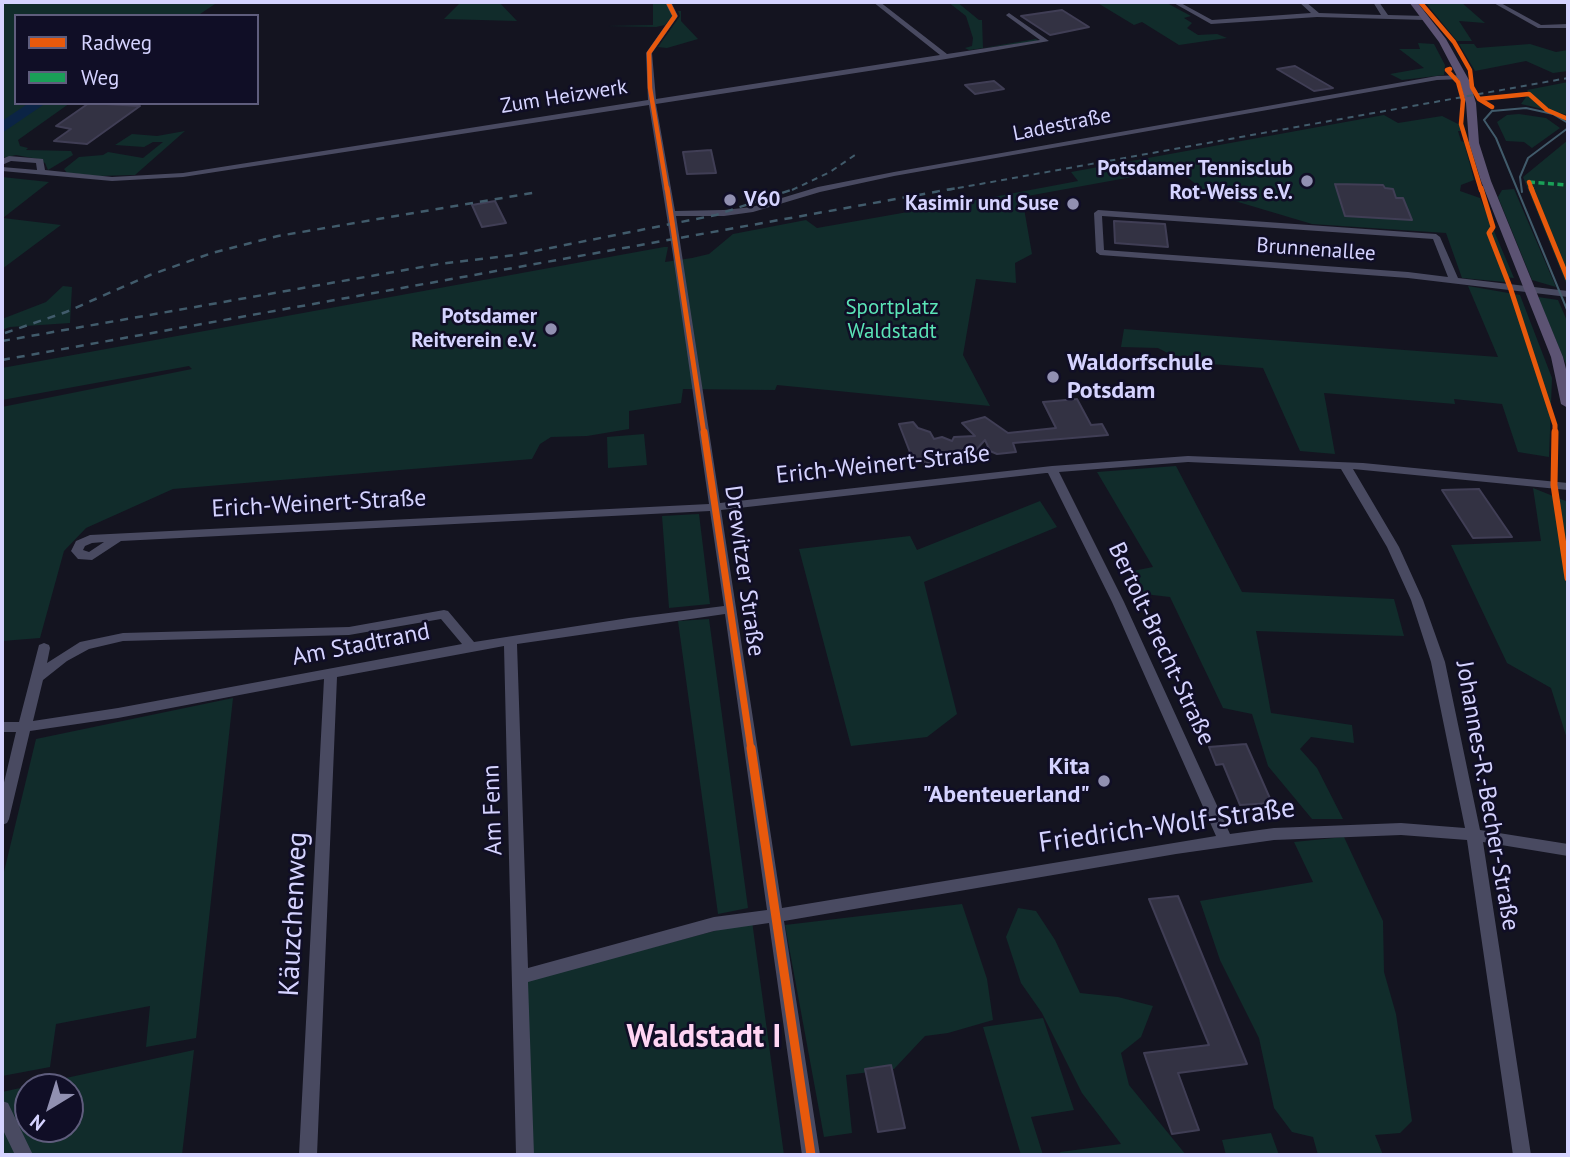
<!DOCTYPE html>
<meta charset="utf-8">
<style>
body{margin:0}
#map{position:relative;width:1570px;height:1157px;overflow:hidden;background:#141420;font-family:"PT Sans",sans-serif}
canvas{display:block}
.frame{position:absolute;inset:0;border:4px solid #d5d3ff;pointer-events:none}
.legend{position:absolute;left:14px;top:14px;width:245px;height:91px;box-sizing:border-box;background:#100e26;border:2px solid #5f5d7d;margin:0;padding:9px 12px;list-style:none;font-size:21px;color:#d5d3ff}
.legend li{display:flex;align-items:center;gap:14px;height:35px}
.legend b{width:35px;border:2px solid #5f5d7d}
.north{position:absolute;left:14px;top:1073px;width:70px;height:70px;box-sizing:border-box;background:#100e26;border:2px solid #5f5d7d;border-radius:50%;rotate:218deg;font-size:19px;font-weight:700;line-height:28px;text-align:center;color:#d5d3ff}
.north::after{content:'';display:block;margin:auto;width:24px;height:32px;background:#9190b1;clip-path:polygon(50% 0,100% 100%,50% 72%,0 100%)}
</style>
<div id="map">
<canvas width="1570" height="1157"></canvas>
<div class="frame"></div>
<ul class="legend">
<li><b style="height:9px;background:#e8590c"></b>Radweg</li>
<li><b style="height:9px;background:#1a9f57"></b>Weg</li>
</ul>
<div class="north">N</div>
</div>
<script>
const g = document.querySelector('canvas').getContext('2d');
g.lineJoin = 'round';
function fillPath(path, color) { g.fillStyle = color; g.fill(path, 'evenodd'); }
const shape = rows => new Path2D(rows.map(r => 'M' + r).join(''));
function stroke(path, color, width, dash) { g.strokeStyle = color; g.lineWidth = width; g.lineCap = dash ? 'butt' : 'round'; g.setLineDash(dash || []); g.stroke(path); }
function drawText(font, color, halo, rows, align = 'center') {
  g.font = font + ' "PT Sans",sans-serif'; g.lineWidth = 5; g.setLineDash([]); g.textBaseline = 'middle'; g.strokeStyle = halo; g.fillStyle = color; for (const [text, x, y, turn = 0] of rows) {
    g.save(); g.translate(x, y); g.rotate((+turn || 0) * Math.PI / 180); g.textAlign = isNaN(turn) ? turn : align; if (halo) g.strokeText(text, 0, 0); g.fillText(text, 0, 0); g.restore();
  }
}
const green = shape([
 [2,2,218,2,197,16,16,16,16,103,70,103,18,140,20,146,28,148,26,150,71,151,73,155,48,170,45,163,38,159,16,155,2,158],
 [461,2,499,2,517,21,444,19],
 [653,2,665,2,668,5,672,16,665,25,656,27,607,26,653,25],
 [948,2,957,2,979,20,982,20,983,48,1036,39,1038,41,969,50,965,48,972,46,973,38,966,16],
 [1096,2,1165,2,1191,16,1184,18,1192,23,1187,28,1198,35,1217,34,1227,38,1179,45,1142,22,1134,25],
 [1425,2,1461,2,1485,23,1459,21,1472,41,1457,41],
 [678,11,681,11,681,21,698,39,667,48,658,47,680,16],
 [1418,43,1434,44,1445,65,1444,75,1402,80,1390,74,1424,68,1399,49,1420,49],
 [1459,44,1474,44,1477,48,1530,44,1556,52,1568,50,1568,71,1553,73,1526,61,1475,71],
 [1568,82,1568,115,1521,104,1526,97,1532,95,1527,90],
 [1519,114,1546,118,1560,128,1532,148,1524,142,1506,141,1497,122,1507,115],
 [1384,115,1398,123,1442,116,1460,125,1461,131,1458,131,1461,141,1464,142,1474,180,1461,185,1460,191,1480,198,1514,278,1505,277,1505,282,1462,278,1446,233,1312,224,1208,193,1176,169,1022,197,1032,254,1015,263,1016,283,976,279,963,355,990,406,777,385,775,390,683,389,681,403,629,411,629,429,587,436,551,437,540,444,532,459,173,489,86,528,64,551,40,638,2,641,2,407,192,369,189,366,2,400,2,368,664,247,668,247,665,262,692,258,709,254,733,234,806,220,817,228,993,197,1078,181,1071,172],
 [185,131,135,175,98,176,67,173,64,169,79,157,103,155,108,152,143,158,163,142,153,142,144,147,115,145,132,134,157,136],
 [1568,140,1568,288,1523,177],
 [2,177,49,182,3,218,61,225,2,269],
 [1514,189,1556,287,1532,280,1498,197,1502,190],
 [63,286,72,287,70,323,10,327,2,330,2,319,46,302],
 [1468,286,1520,295,1552,378,1549,457,1518,452,1502,404,1454,399,1455,404,1324,393,1335,454,1300,451,1263,368,1185,362,1158,348,1121,347,1124,329,1498,357],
 [1538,297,1558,300,1568,323,1568,369],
 [644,434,647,465,608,468,607,437],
 [1176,466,1242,592,1394,599,1404,636,1256,631,1271,713,1352,725,1354,743,1311,737,1300,749,1317,768,1343,819,1312,819,1268,766,1252,714,1223,708,1170,597,1144,594,1128,572,1153,567,1097,472],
 [1533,488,1568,502,1568,742,1551,688,1507,663,1451,545,1541,541],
 [1040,501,1057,527,924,582,957,714,927,737,851,746,799,549,910,536,917,550],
 [699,514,710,604,669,608,662,516],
 [709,619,748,908,718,914,678,621],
 [233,698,196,1038,146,1047,150,1006,56,1024,50,1067,2,1076,2,880,36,739],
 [1344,837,1383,921,1384,972,1396,1014,1412,1121,1400,1133,1375,1135,1383,1155,1318,1155,1313,1137,1292,1132,1274,1108,1259,1038,1220,960,1200,901,1313,882,1294,842],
 [962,904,987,979,993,1020,948,1033,925,1036,894,1069,846,1075,852,1133,824,1137,785,925],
 [1018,908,1036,911,1055,940,1080,993,1118,997,1153,1006,1141,1037,1121,1053,1129,1085,1186,1155,1061,1155,1060,1152,1121,1144,1082,1093,1042,1013,1021,983,1006,937],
 [752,921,784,1155,531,1155,525,981],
 [1043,1018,1074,1110,1031,1117,1043,1155,1021,1155,983,1027],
 [194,1050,182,1155,2,1155,2,1092],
 [28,1087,70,1087,70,1129,28,1129],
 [1271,1133,1279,1155,1226,1155,1222,1140]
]);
const water = shape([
 [29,103,46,103,2,133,2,121]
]);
const building = shape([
 [1062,10,1089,27,1050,35,1021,16,1062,10],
 [1295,66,1333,88,1314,91,1277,69,1295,66],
 [994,81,1004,89,975,94,965,85,994,81],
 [89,103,140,106,87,144,54,141,71,129,56,126,89,103],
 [711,150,716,173,687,174,683,152,711,150],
 [1335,184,1383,185,1385,188,1393,189,1396,198,1403,198,1412,220,1345,216,1335,184],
 [495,201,506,223,482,227,472,205,495,201],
 [1114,221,1165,224,1168,247,1115,243,1114,221],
 [1077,399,1091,425,1102,424,1108,435,1013,443,1016,452,997,454,990,451,985,440,974,452,946,454,932,463,922,463,913,460,899,424,913,422,918,428,930,432,934,439,942,437,952,441,954,437,975,436,962,423,985,417,1008,433,1056,428,1043,402,1077,399],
 [1479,489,1512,537,1473,538,1442,490,1479,489],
 [1246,744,1272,803,1240,805,1223,764,1216,765,1209,747,1246,744],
 [1178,896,1247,1064,1178,1073,1199,1130,1172,1134,1144,1053,1209,1045,1149,899,1178,896],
 [891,1065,905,1128,878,1132,865,1069,891,1065]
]);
const minor = shape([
 [665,2,671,2,678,16,652,53,656,99,940,55,873,2,880,2,947,54,1040,40,1007,16,1006,15,1009,13,1049,41,946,59,656,104,675,211,724,210,752,207,818,187,894,172,1437,76,1465,75,1466,77,1462,79,1437,80,894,176,820,192,753,212,724,216,676,216,720,503,1052,466,1188,456,1363,463,1568,483,1568,490,1353,469,1399,547,1423,600,1445,662,1480,830,1568,844,1568,856,1483,842,1531,1155,1513,1155,1467,840,1401,835,1274,840,1176,854,784,921,820,1155,802,1155,769,923,714,931,528,982,534,1155,516,1155,504,646,337,677,317,1155,299,1155,324,679,118,718,30,731,9,819,7,823,2,825,2,791,16,732,2,732,2,722,19,722,39,645,44,643,49,645,50,648,47,663,80,642,123,633,349,627,444,610,448,611,474,642,629,618,724,606,710,511,121,541,92,560,78,559,71,551,76,541,90,535,709,504,673,255,649,105,183,177,112,181,2,171,2,167,37,170,36,163,11,161,2,165,2,159,9,156,43,159,45,170,112,177,183,173,648,100,646,53,672,16,665,2],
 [1188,462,1341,469,1387,547,1411,600,1431,662,1465,828,1401,823,1274,828,1230,834,1124,602,1059,472,1188,462],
 [1046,473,1048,473,1112,602,1216,836,782,908,721,510,1046,473],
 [104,542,89,552,83,550,85,546,92,543,104,542],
 [725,614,767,910,714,917,528,968,517,644,725,614],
 [441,619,462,644,118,708,33,721,43,680,67,661,89,649,123,641,349,635,441,619],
 [1172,2,1179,2,1212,20,1311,13,1299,2,1306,2,1319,13,1381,15,1373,2,1379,2,1388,15,1426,16,1429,18,1426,20,1317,17,1211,24,1172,2],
 [1492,2,1499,2,1541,25,1568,24,1568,28,1538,28,1492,2],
 [1098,210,1436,234,1440,237,1458,278,1568,291,1568,297,1408,278,1100,255,1096,252,1094,213,1098,210],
 [1102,216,1433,239,1448,277,1408,272,1104,250,1102,216],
 [2,1101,8,1103,33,1155,15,1155,2,1128,2,1101]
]);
const major = shape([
 [1409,2,1417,2,1446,39,1469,80,1476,103,1479,143,1491,181,1563,357,1568,377,1568,408,1561,404,1551,357,1481,181,1469,143,1466,103,1459,80,1439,42,1409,2]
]);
const tram = shape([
 [1568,123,1553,114,1526,108,1492,111,1484,120,1496,138,1568,312],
 [1522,192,1520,177,1528,158,1568,128]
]);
const railFar1 = shape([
 [792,190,830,172,855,155],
 [947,190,1568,78]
]);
const rail = shape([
 [5,333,66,312,150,275,212,253,278,236,538,192],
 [2,341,439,264,515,255,716,215,797,188],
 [2,360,957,188]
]);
const quiet = shape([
 [1529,182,1568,185]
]);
const cyclewayFar3 = shape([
 [1420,2,1454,42,1470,70,1472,87,1479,99,1492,107],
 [1450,69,1447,70,1458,82,1463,100,1461,124,1481,190],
 [1479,99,1529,94,1547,110,1568,119],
 [1529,182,1532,190],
 [667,190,650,88,649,53,675,16,668,2]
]);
const cyclewayFar2 = shape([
 [667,188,704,434],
 [1481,188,1493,227,1489,233,1510,287,1555,425,1555,434],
 [1531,188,1568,279]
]);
const cyclewayFar1 = shape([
 [704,432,751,750],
 [1555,432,1554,485,1568,578]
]);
const cycleway = shape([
 [751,748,811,1155]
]);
const markers = [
 [1307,181,7,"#9190b1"],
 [730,200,7,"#9190b1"],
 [1073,204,7,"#9190b1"],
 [551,329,7,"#9190b1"],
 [1053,377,7,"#9190b1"],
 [1104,781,7,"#9190b1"]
];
const farStreetnames = [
 ["Zum Heizwerk",564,97,-9],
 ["Ladestraße",1062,125,-11],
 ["Brunnenallee",1316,250,4]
];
const farPoinames = [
 ["Potsdamer Tennisclub",1293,169],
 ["Rot-Weiss e.V.",1293,193],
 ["V60",744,200,"left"],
 ["Kasimir und Suse",1059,204],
 ["Potsdamer",537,317],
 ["Reitverein e.V.",537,341]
];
const farParknames = [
 ["Sportplatz",892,308],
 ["Waldstadt",892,332]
];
const poiNames = [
 ["Waldorfschule",1067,363],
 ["Potsdam",1067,391],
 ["Kita",1090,767,"right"],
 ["\"Abenteuerland\"",1090,795,"right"]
];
const streetNames = [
 ["Erich-Weinert-Straße",883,465,-6],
 ["Erich-Weinert-Straße",319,504,-3],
 ["Drewitzer Straße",744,571,82],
 ["Bertolt-Brecht-Straße",1161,644,65],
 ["Am Stadtrand",361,645,-11],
 ["Johannes-R.-Becher-Straße",1487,796,80],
 ["Am Fenn",493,810,-92]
];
const nearStreetnames = [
 ["Friedrich-Wolf-Straße",1167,826,-8],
 ["Käuzchenweg",294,914,-87]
];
const nearNeighbourhoodnames = [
 ["Waldstadt I",704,1038]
];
fillPath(green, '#112c2b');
fillPath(water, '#0b2445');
fillPath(building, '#333243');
stroke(building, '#403e55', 2);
fillPath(minor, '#494a61');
fillPath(major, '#5c5373');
stroke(tram, '#415b6b', 2);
stroke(railFar1, '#415b6b', 2, [6, 5]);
stroke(rail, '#415b6b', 2.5, [8, 7]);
stroke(quiet, '#1a9f57', 3.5, [6, 3.5]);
stroke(cyclewayFar3, '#e8590c', 4.5);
stroke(cyclewayFar2, '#e8590c', 5);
stroke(cyclewayFar1, '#e8590c', 7);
stroke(cycleway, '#e8590c', 9);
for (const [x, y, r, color] of markers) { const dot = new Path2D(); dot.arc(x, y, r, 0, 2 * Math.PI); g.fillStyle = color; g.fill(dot); stroke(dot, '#100e26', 2.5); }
drawText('21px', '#d5d3ff', '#100e26', farStreetnames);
drawText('bold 21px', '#d5d3ff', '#100e26', farPoinames, 'right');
drawText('21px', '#5be4b7', '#100e26', farParknames);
drawText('bold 24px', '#d5d3ff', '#100e26', poiNames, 'left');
drawText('24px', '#d5d3ff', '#100e26', streetNames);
drawText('28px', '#d5d3ff', '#100e26', nearStreetnames);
drawText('bold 32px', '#ffd5f3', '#100e26', nearNeighbourhoodnames);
</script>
